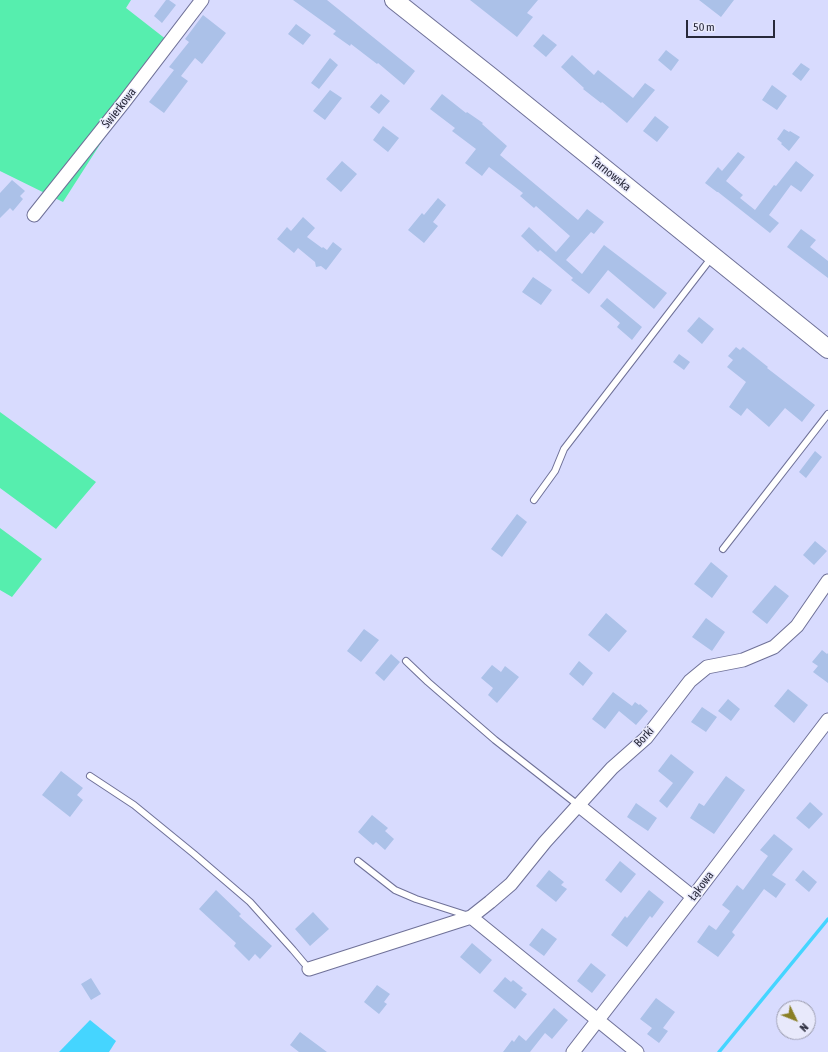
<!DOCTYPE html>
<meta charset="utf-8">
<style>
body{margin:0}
#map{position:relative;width:828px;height:1052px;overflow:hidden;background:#d8dbfe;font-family:"Asap Condensed",sans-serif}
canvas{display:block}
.north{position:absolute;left:776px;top:1000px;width:40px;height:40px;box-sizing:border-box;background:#e8e9fb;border:1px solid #9b9cae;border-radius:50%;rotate:133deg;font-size:11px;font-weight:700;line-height:16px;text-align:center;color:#28293a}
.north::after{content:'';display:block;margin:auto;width:14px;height:18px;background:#8a7f25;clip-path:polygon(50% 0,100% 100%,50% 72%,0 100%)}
.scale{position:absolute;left:686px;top:20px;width:89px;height:18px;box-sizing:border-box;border:2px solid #28293a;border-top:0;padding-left:5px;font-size:12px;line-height:14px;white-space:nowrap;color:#28293a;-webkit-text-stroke:3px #e8e9fb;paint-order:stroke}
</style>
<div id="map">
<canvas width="828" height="1052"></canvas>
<div class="north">N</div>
<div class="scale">50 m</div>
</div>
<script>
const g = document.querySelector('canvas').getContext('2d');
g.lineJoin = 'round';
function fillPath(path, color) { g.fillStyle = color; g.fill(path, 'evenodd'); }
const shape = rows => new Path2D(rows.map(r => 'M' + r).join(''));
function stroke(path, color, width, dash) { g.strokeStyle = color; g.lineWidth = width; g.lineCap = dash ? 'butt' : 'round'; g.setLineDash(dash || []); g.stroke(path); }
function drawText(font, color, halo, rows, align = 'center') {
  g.font = font + ' "Asap Condensed",sans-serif'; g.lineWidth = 3; g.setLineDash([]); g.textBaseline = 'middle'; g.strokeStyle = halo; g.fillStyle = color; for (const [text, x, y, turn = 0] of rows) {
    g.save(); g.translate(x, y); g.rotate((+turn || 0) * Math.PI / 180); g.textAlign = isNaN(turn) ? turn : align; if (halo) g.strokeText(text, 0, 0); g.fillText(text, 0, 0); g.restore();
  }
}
const green = shape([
 [0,0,131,0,126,8,167,40,63,202,0,171],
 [0,412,96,482,56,529,0,488],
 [0,528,42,559,12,597,0,590]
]);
const water = shape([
 [90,1020,116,1041,109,1052,59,1052]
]);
const stream = shape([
 [719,1052,828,919]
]);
const building = shape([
 [166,0,169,0,176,5,162,23,154,16],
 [293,0,327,0,415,71,404,85,378,63,377,64,351,44,350,46,333,34,336,31],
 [470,0,538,0,527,13,533,17,517,37],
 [699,0,734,0,721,17],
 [203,15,226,33,202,64,195,58,181,76,188,81,164,113,149,102,174,70,169,67,189,42,185,39],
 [296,24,311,35,303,45,288,34],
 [543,34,557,45,546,57,533,46],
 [666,50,679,60,671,71,658,60],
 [572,55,594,75,598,70,633,98,645,83,655,90,627,123,602,102,601,103,583,89,584,88,561,67],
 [330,58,338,65,319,89,311,83],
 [801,63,810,69,801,81,792,74],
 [772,85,787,96,777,110,762,100],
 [330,90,342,98,325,120,313,111],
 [381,94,390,101,379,114,370,107],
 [442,94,466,113,467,112,483,123,482,124,507,146,500,155,578,220,587,209,604,222,594,234,591,232,566,260,582,274,604,245,667,293,654,309,608,270,589,294,571,280,573,278,540,250,538,252,521,236,529,227,556,252,570,236,536,206,534,208,520,196,523,193,489,167,482,176,465,163,476,149,452,131,455,128,430,109],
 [655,116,669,127,657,142,643,131],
 [383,126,399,138,388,152,373,140],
 [784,129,789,132,790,131,800,137,789,151,781,144,782,143,777,139],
 [738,152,745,157,726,181,743,195,740,198,755,210,774,185,776,186,796,161,814,175,801,192,791,185,769,215,779,223,770,233,718,192,717,192,705,183,718,167,722,171],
 [342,161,357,174,341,192,326,179],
 [12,180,25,191,20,196,23,199,13,211,10,208,0,218,0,193],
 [438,198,446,205,433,222,438,226,424,243,408,230,422,213,424,215],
 [303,217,315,228,307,237,322,248,323,247,327,250,333,242,342,249,326,270,321,266,316,267,315,262,298,248,294,253,277,239,287,227,291,231],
 [801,229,816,240,810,247,828,261,828,278,787,247],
 [533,277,552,290,541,305,522,292],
 [607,298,642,327,632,340,617,327,620,323,600,306],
 [699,317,714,329,702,344,687,331],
 [736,347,740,350,743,347,768,367,767,368,815,405,802,422,785,408,769,427,747,408,741,416,729,407,746,382,727,367,733,360,728,356],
 [679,354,690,362,684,370,673,362],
 [815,451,822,457,806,478,799,472],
 [517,514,527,522,502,557,491,549],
 [815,541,827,551,814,565,803,555],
 [711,562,728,576,712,598,694,584],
 [775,585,789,596,767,624,752,612],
 [606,613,627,631,609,652,588,635],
 [706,618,725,632,712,651,692,637],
 [364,629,379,640,361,662,347,651],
 [822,650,827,654,828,653,828,683,813,672,818,666,812,662],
 [391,654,400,662,384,681,375,673],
 [579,661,593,673,583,686,569,674],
 [492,665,501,672,505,666,519,677,497,703,488,695,493,688,481,678],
 [788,689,808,705,794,723,774,706],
 [613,692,632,706,635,702,639,705,640,704,648,711,636,725,619,711,605,729,592,719],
 [728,699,740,709,731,721,718,711],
 [702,707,717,717,706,732,691,722],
 [671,754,694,772,667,808,659,801,673,783,658,771],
 [61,771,83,788,77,795,83,800,70,817,42,795],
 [726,776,745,790,714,834,690,818,699,803,704,806],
 [810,802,823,814,809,829,796,818],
 [636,803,657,818,648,831,627,817],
 [372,815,388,828,385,831,394,839,385,850,376,842,373,845,358,832],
 [774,834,793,849,772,875,786,884,776,898,764,889,732,932,735,935,718,957,697,942,709,925,716,930,730,911,722,905,737,885,743,890,768,856,760,850],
 [620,861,636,874,621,893,605,880],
 [549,870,564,882,561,885,567,889,556,902,536,886],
 [803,870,817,882,809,892,795,880],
 [216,890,241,914,239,916,272,946,260,959,255,954,249,961,234,946,236,943,199,909],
 [649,890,664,902,652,918,650,916,627,947,611,935,625,916,627,918],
 [313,912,329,929,310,946,295,929],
 [542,928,557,939,544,956,529,945],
 [472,943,492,960,480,974,460,957],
 [591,963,606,975,592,993,577,981],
 [505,977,511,982,513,980,523,988,521,990,527,994,515,1009,493,991],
 [91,978,101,994,91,1000,81,984],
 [377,985,390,994,384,1002,387,1004,379,1014,364,1002],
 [656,998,675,1012,663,1028,668,1031,659,1043,647,1034,652,1028,640,1019],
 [554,1008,568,1020,552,1039,545,1033,530,1052,503,1052,512,1040,514,1042,519,1035,526,1041],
 [300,1032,327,1052,299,1052,290,1045]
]);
const lane = shape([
 [534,500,555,471,564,449,712,257],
 [723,549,828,414],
 [406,661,428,682,495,740,578,805],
 [90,776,134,805,194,854,250,902,293,950,309,969],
 [358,861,395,890,416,899,469,916]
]);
const street = shape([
 [34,215,124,102,202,0],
 [578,805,693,897],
 [471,917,637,1052],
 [309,969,471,917,490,902,511,884,545,842,612,768,646,738,690,681,707,667,743,660,774,647,797,626,828,581],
 [573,1052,693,897,828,720]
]);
const secondary = shape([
 [394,0,490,76,828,349]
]);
const streetNames = [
 ["Świerkowa",119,108,-52],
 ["Tarnowska",611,174,39],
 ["Borki",644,737,-47],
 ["Łąkowa",701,886,-53]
];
fillPath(green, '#56eeae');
fillPath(water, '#45d5ff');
stroke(stream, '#45d5ff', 3.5);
fillPath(building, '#abc1e8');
stroke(lane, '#6f7198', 8);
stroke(street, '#6f7198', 15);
stroke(secondary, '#6f7198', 20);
stroke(lane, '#fff', 6);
stroke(street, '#fff', 13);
stroke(secondary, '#fff', 18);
drawText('12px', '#28293a', '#e8e9fb', streetNames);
</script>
